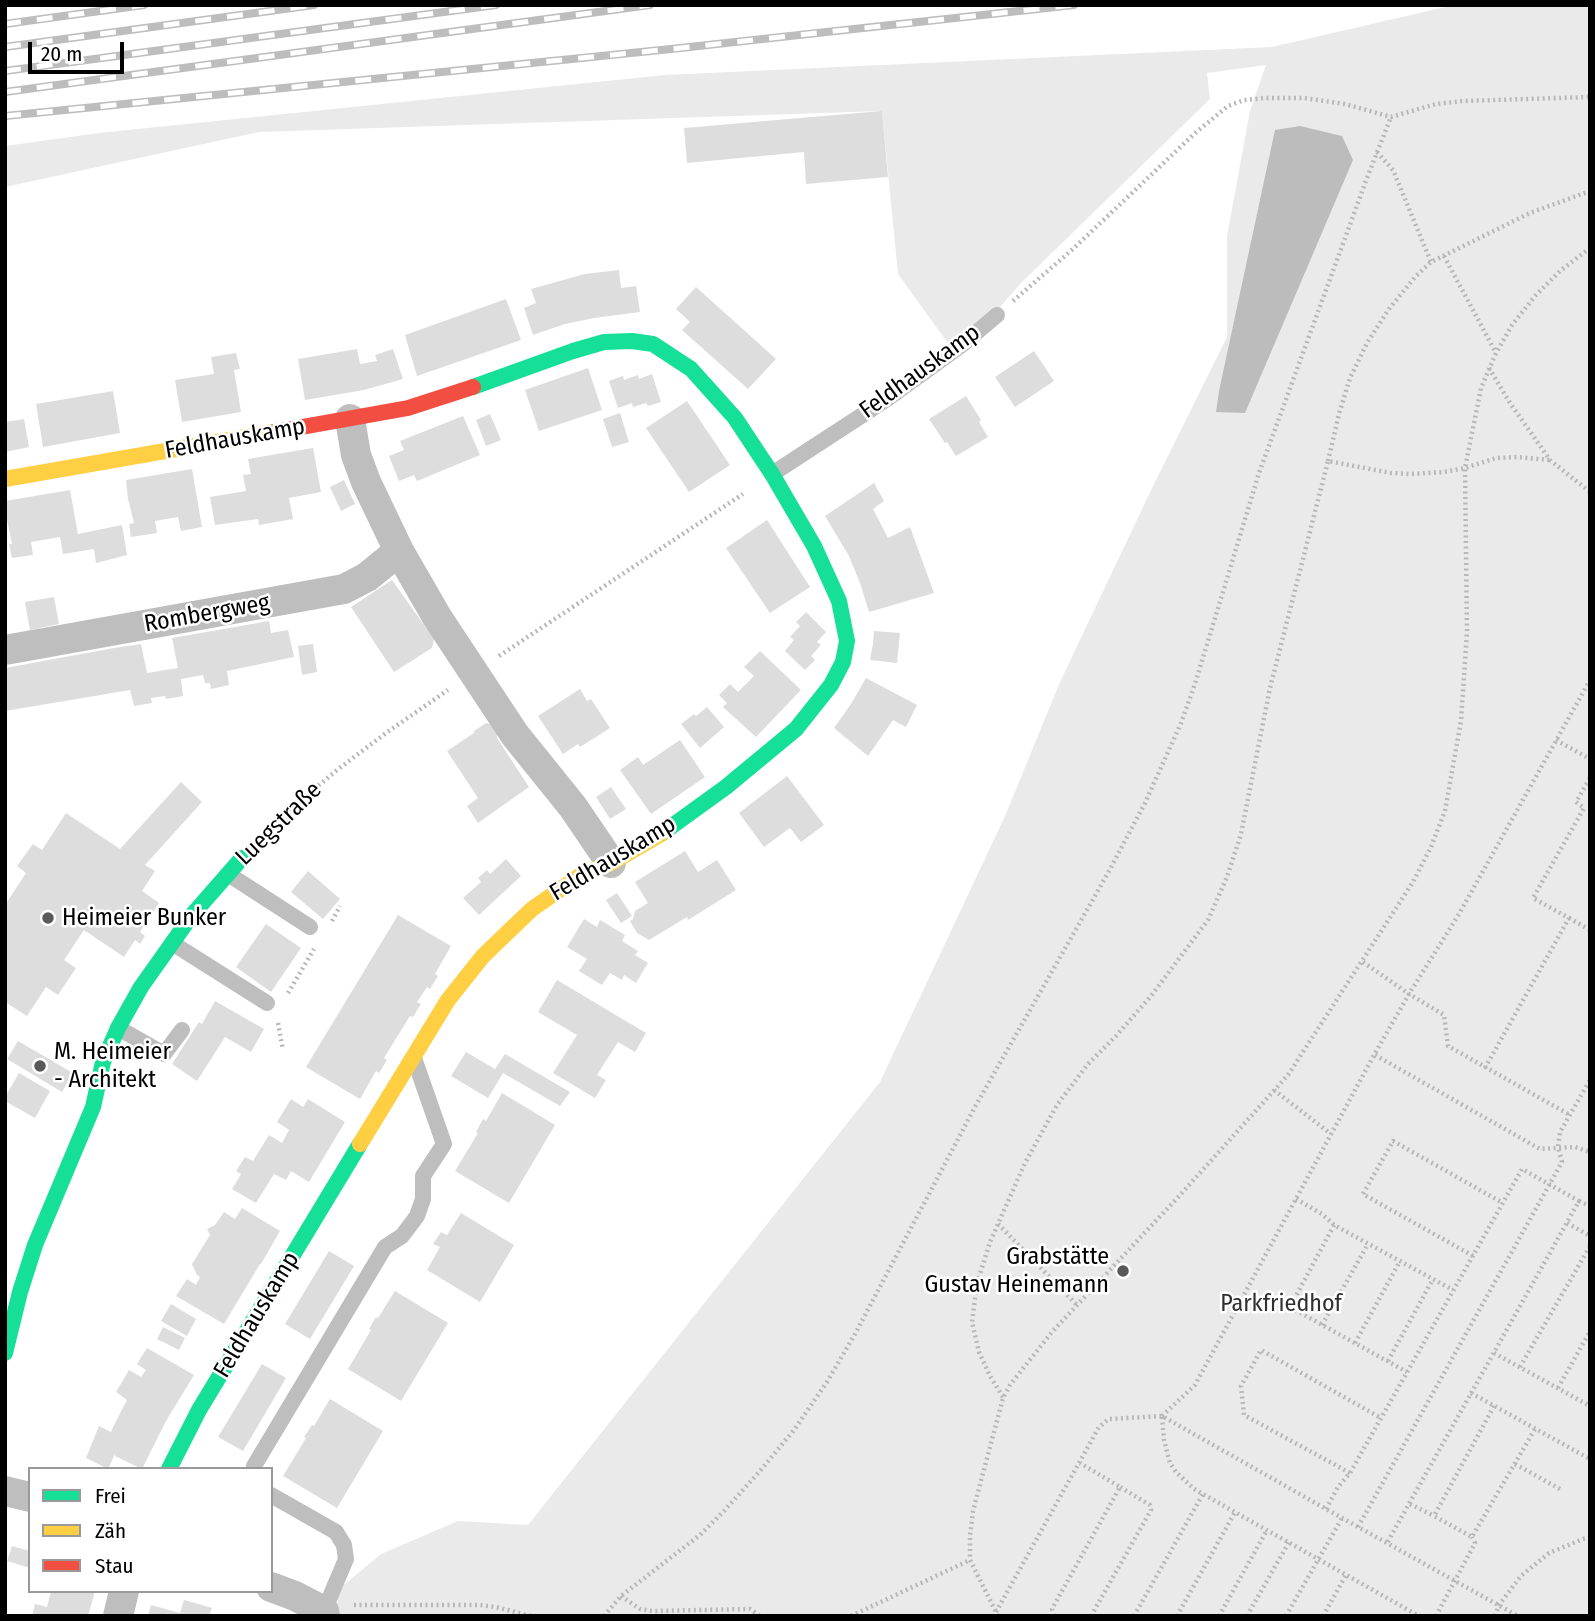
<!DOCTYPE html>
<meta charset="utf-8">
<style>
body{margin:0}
#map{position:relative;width:1595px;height:1621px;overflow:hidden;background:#fff;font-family:"Fira Sans Condensed",sans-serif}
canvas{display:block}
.frame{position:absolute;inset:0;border:7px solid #000;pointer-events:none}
.legend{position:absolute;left:28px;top:1467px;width:245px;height:126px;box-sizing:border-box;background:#fff;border:2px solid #999;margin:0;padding:9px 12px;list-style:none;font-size:21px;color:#000}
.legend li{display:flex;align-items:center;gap:14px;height:35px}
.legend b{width:35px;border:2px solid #999}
.scale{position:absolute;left:28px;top:42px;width:96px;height:32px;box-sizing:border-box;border:4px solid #000;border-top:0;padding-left:9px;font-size:21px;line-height:24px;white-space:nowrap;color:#000;-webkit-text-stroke:5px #fff;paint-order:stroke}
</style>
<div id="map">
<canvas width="1595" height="1621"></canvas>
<div class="frame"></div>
<ul class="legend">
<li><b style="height:9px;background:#16e098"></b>Frei</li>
<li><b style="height:9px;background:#ffcf43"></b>Zäh</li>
<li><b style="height:9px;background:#f24e42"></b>Stau</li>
</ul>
<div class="scale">20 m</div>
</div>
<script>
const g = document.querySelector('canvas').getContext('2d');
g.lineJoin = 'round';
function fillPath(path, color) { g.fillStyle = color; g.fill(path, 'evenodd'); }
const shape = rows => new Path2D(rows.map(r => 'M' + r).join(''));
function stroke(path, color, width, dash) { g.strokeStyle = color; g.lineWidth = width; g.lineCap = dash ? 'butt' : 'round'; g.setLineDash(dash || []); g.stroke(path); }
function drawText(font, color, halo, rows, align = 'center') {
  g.font = font + ' "Fira Sans Condensed",sans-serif'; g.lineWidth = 5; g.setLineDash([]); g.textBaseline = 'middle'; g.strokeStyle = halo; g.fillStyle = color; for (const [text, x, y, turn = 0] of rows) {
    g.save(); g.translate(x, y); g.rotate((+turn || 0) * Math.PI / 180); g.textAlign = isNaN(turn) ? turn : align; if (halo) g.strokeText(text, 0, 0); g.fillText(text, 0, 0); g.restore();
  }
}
const green = shape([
 [1454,5,1590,5,1590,1616,336,1616,339,1589,381,1554,458,1521,528,1525,880,1082,1005,816,1060,682,1153,486,1227,337,1227,236,1250,111,1266,65,1207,73,1210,99,1021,283,994,314,950,346,898,274,882,111,259,132,5,187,5,146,99,133,665,75,1272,47]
]);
const water = shape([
 [1300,126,1342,136,1353,160,1245,413,1216,412,1219,391,1275,130]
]);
const building = shape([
 [882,111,888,177,806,184,804,152,687,163,684,128],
 [619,270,621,288,636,286,640,312,594,318,565,324,533,335,524,308,536,303,531,289,585,274],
 [696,287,776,359,748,389,682,330,690,322,676,309],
 [506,299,521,340,417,376,405,335],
 [357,349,360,364,377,361,375,355,393,349,403,379,364,390,305,400,298,359],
 [1034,351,1054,381,1015,407,995,377],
 [236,353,240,369,234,370,241,412,182,422,175,380,214,374,211,357],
 [588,368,602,410,539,431,525,390],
 [652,374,661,402,648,406,646,403,633,407,632,403,618,408,609,381,623,376,624,380,638,375,639,379],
 [113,391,120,433,43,447,36,404],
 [966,396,981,420,979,422,988,437,956,456,947,442,945,443,929,419],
 [687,401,730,465,689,492,646,428],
 [620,413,629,442,612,447,603,419],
 [490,414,501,440,486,446,476,420],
 [463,416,480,455,417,481,414,475,399,481,389,456,404,450,400,441],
 [24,419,29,447,5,452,5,422],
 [313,448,321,492,289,498,293,519,259,525,258,519,215,525,210,497,246,491,243,475,251,474,248,459],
 [192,469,202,527,181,531,178,517,166,519,155,521,157,533,131,537,129,524,134,523,128,499,126,480],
 [344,480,355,504,341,511,330,487],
 [874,483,884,501,873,509,888,538,910,527,934,593,869,612,860,583,849,556,825,516],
 [70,490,78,534,122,525,127,555,96,563,94,549,63,554,60,537,31,542,33,555,12,558,9,544,12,544,7,520,5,501],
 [767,520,810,587,770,613,726,548],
 [392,580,434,639,432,648,394,672,351,607],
 [54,597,59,624,30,630,25,602],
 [806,612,826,632,817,642,821,645,811,656,815,660,805,670,785,651,794,640,790,637,800,626,796,622],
 [269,621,271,633,288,630,294,657,227,671,229,685,211,689,210,683,205,683,203,675,181,679,183,696,166,699,165,696,151,698,152,703,134,706,130,690,5,711,5,668,114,648,141,644,147,673,178,668,172,638],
 [874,631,900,633,897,663,870,660,873,644],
 [313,644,317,672,302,675,298,646],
 [760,651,801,690,756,737,723,707,727,703,719,695,730,684,738,692,754,676,744,667],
 [866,678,917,705,906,727,893,720,868,756,834,728,851,704],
 [580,689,587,701,591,699,610,728,580,747,578,744,563,754,538,716],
 [707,707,724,727,700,748,681,724,694,714,696,716],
 [486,723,490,724,497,734,497,738,529,787,478,823,467,806,478,798,447,751,474,733,474,731],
 [680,740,705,777,651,814,620,770,638,757,643,765],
 [787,776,824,825,801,842,790,828,764,847,739,813],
 [181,782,202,802,145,865,155,871,142,891,159,903,140,932,145,936,140,944,135,940,124,957,84,930,64,960,76,968,58,995,46,987,27,1016,5,1002,5,905,26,873,17,866,33,844,42,850,66,813,120,849],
 [611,787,626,809,610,819,596,797],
 [685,851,698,872,717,860,736,890,688,920,687,917,649,940,637,933,630,921,633,919,635,911,648,903,635,882],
 [506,859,521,876,479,915,463,898,481,882,478,878,487,870,490,874],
 [308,871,340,899,323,919,291,892],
 [617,893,632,916,621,923,606,900],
 [398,915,451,946,435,974,438,976,430,989,427,987,417,1002,421,1004,413,1017,410,1016,384,1058,387,1060,379,1073,376,1071,360,1099,306,1067],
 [584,919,597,927,600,920,625,935,622,941,638,951,635,955,648,963,636,983,624,975,622,980,610,973,602,985,579,971,587,959,567,947],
 [266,924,301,948,271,992,236,967],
 [557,980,646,1033,635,1052,618,1042,597,1075,606,1080,595,1098,553,1073,577,1035,538,1012],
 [215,1001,264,1029,251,1052,225,1037,197,1081,172,1064,199,1022,202,1024],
 [18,1041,73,1073,62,1092,7,1059],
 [466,1052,495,1069,505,1054,570,1092,560,1106,503,1073,488,1098,451,1076],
 [19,1073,50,1091,35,1118,5,1101,5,1097],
 [502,1093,555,1125,509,1203,455,1171,478,1133,476,1132,483,1119,486,1121],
 [291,1099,303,1107,308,1099,345,1122,309,1182,291,1171,286,1180,274,1174,256,1203,232,1189,241,1174,236,1171,245,1157,253,1161,269,1135,282,1143,289,1130,277,1122],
 [242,1208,280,1231,261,1264,260,1264,224,1324,176,1296,187,1279,196,1285,200,1277,197,1275,192,1264,210,1235,207,1229,215,1225,224,1212,235,1219],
 [461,1213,514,1245,480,1302,427,1270,440,1247,433,1244,441,1232,447,1235],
 [329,1251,354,1266,310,1339,285,1324],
 [395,1291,448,1323,401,1401,348,1369,371,1330,369,1329,376,1317,378,1318],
 [171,1304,196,1319,187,1336,161,1321],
 [163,1327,185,1338,179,1350,157,1339],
 [147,1348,194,1375,166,1421,142,1469,115,1456,115,1454,108,1469,86,1458,99,1426,111,1432,115,1423,127,1400,116,1392,129,1370,141,1377,146,1370,137,1364],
 [262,1364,286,1378,243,1451,218,1437],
 [330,1399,383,1431,337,1508,283,1476,306,1438,304,1437,312,1425,314,1426],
 [12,1546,30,1551,30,1568,7,1561],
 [51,1591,95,1591,88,1616,32,1616,35,1604,47,1607],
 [184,1600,212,1608,209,1616,148,1616,151,1605,180,1613]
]);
const path = shape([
 [1377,152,1393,170,1431,262],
 [1444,256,1496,353],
 [1013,301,1073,249,1193,135,1228,106,1244,100,1265,98,1304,98,1345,104,1391,117,1436,104,1463,101,1590,97],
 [1489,368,1510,403,1550,460,1590,492],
 [1328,461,1339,414,1350,378,1367,343,1389,309,1415,277,1431,262,1530,213,1590,191],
 [499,656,743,494],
 [1556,740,1590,759],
 [265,833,300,801,337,770,386,733,448,690],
 [1569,918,1590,930],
 [332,921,340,906],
 [1363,962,1409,994,1444,1015,1448,1046,1570,1115],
 [288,993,314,949],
 [278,1023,283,1050],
 [1375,1055,1540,1149,1575,1147,1590,1152],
 [1485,1068,1569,918,1533,898,1584,808,1576,802,1590,778],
 [1274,1090,1331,1134],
 [1296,1199,1322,1214,1334,1225,1453,1290],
 [1579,1201,1590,1206],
 [1567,1223,1590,1236],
 [998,1224,1077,1305],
 [1334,1225,1290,1307,1407,1372],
 [1473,1256,1363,1194,1393,1141,1503,1203],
 [1322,1325,1368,1244],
 [1355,1343,1400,1261],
 [1494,1353,1590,1406],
 [1388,1361,1433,1279],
 [1520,1367,1590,1246],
 [1558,1388,1590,1331],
 [1471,1393,1590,1459],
 [1003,1397,990,1376,979,1352,972,1322,977,1283,990,1242,1025,1163,1057,1105,1088,1064,1116,1036,1151,996,1208,920,1227,877,1241,834,1270,688,1328,461,1391,473,1410,474,1444,472,1465,468,1496,458,1517,457,1550,460],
 [1494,1406,1434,1516,1472,1537,1535,1429],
 [1162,1416,1195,1385,1374,1055,1409,994,1459,914,1590,680],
 [1162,1417,1164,1440,1170,1463,1176,1472,1194,1489,1419,1616],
 [1515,1464,1560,1489],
 [1350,1473,1244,1415,1241,1386,1261,1350,1381,1418],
 [1410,1504,1434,1516],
 [1326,1509,1338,1487,1350,1473,1522,1169,1579,1201,1387,1543],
 [1358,1527,1562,1162,1558,1147,1560,1132,1590,1080],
 [621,1596,640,1609,652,1611,750,1609,760,1616],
 [354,1605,480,1605,496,1607,531,1616],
 [996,1612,1099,1427,1109,1419,1162,1416,1342,1518,1518,1616],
 [604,1616,621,1596,700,1535,724,1511,760,1471,794,1430,827,1382,855,1334,976,1105,1108,873,1145,803,1181,723,1195,684,1259,473,1367,178,1391,117],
 [851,1616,970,1560],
 [998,1616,970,1560,970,1536,973,1511,1003,1398,1010,1385,1052,1332,1181,1194,1288,1075,1413,882,1431,847,1445,811,1461,721,1467,632,1465,468,1481,388,1496,353,1512,325,1535,296,1560,271,1590,248],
 [1054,1616,1052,1609,1120,1487,1080,1463],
 [1091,1616,1151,1510,1150,1505,1120,1487],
 [1134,1616,1203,1494],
 [1177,1616,1235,1512],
 [1219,1616,1267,1530],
 [1247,1616,1289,1542],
 [1286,1616,1342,1518],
 [1323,1616,1346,1575],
 [1436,1616,1475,1543,1472,1537],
 [1495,1616,1499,1605,1521,1576,1549,1553,1583,1539,1590,1538]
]);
const lane = shape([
 [772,474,887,399,963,344,997,315],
 [228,874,310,927],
 [172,943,267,1003],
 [118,1028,164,1054,182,1030],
 [254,1469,254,1466,385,1247,402,1236,417,1216,423,1199,423,1176,444,1144,415,1061],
 [271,1495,336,1532,344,1545,346,1559,324,1611]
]);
const street = shape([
 [350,419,356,455,366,482,399,551,437,617,515,735,573,807,611,863],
 [5,650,344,589,367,577,399,551],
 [5,1491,30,1497],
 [271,1587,295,1596,324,1611,325,1616],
 [118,1616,124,1591]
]);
const fast = shape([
 [473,387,573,351,604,342,632,341,653,344,691,369,735,418,772,474,814,546,839,601,847,641,843,662,831,685,796,729,726,787,661,834],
 [5,1353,20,1292,35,1245,93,1107,103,1062,118,1028,141,987,192,915,242,858],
 [169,1469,199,1410,360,1144]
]);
const slow = shape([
 [5,479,274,432],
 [360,1144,448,1000,483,956,532,909,581,875,611,863,661,834]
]);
const jam = shape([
 [274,432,408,408,473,387]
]);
const rail = shape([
 [5,24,144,5],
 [5,47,314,5],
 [5,71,496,5],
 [5,92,650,5],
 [5,116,671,49,1074,5]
]);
const markers = [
 [48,918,7,"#595959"],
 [40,1066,7,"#595959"],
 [1123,1271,7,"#595959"]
];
const streetNames = [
 ["Feldhauskamp",920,372,-36],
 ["Feldhauskamp",235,439,-10],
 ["Rombergweg",207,614,-10],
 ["Luegstraße",279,824,-44],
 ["Feldhauskamp",613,859,-31],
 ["Feldhauskamp",257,1315,-59]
];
const poiNames = [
 ["Heimeier Bunker",62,918],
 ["M. Heimeier",54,1052],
 ["- Architekt",54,1080],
 ["Grabstätte",1109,1257,"right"],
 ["Gustav Heinemann",1109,1285,"right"]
];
const parkNames = [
 ["Parkfriedhof",1281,1304]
];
fillPath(green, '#eaeaea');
fillPath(water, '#bcbcbc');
fillPath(building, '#ddd');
stroke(path, '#b8b8b8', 4.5, [2, 3.5]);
stroke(lane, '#bebebe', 16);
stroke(street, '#bebebe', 30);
stroke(fast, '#16e098', 16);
stroke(slow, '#ffcf43', 16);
stroke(jam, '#f24e42', 16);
stroke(rail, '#bdbdbd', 8);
stroke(rail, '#fff', 5, [16]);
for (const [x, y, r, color] of markers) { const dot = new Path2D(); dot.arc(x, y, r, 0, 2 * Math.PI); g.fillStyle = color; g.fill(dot); stroke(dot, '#fff', 2.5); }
drawText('24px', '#000', '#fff', streetNames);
drawText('24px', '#000', '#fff', poiNames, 'left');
drawText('24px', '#303030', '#fff', parkNames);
</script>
